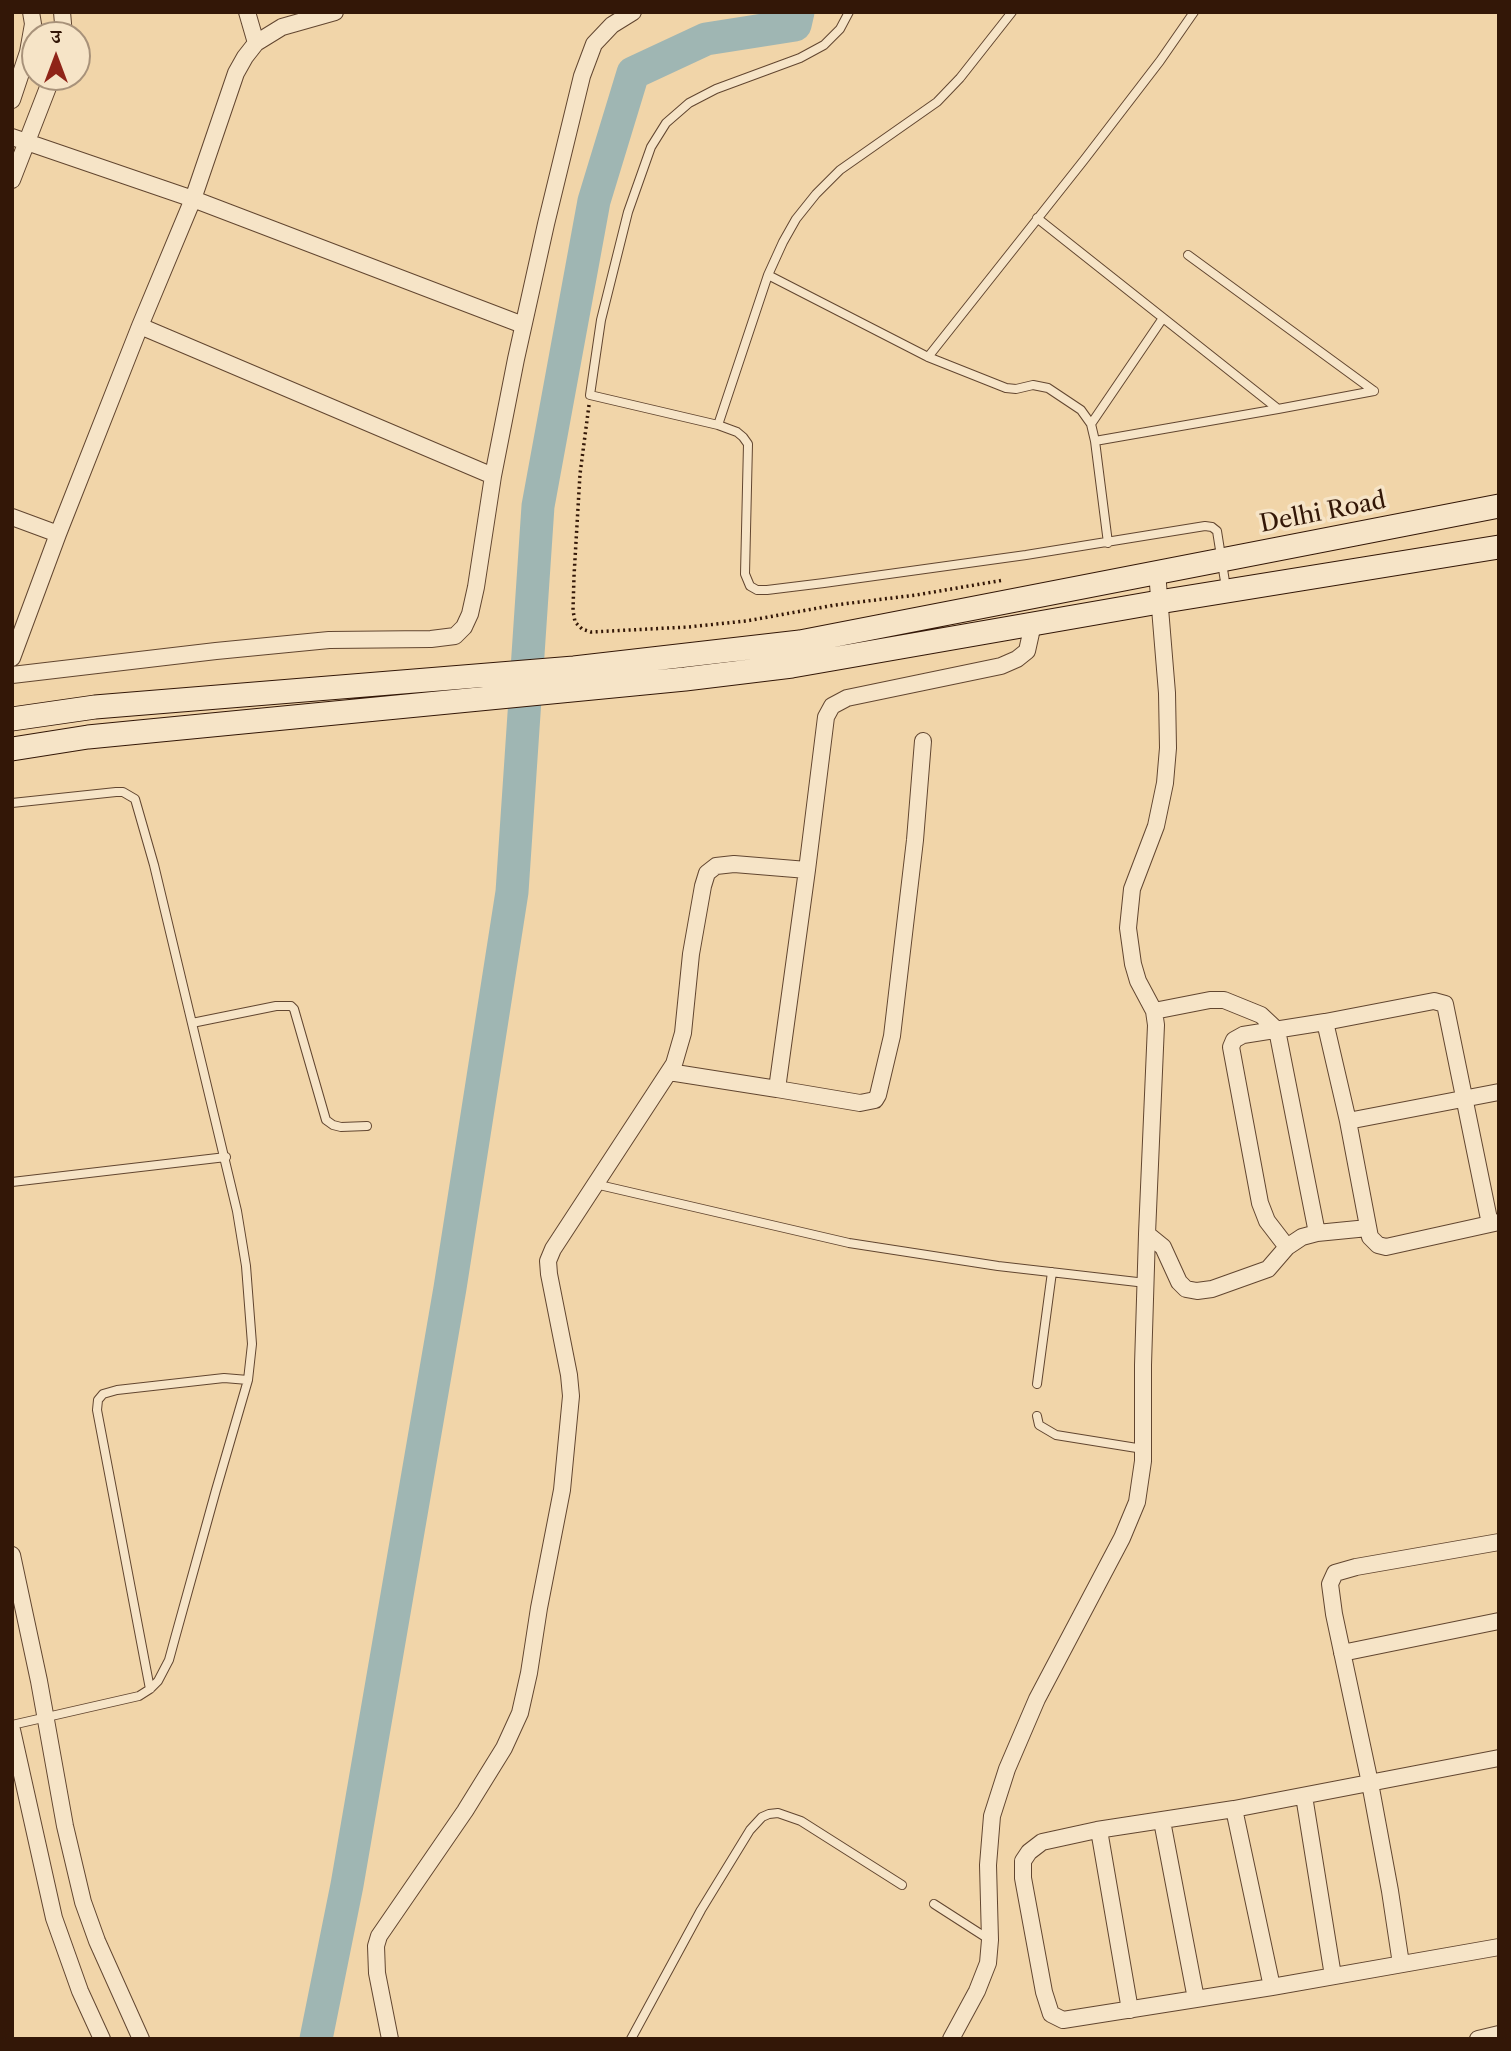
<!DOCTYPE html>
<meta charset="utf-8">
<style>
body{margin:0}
#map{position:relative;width:1511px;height:2051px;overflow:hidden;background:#f1d5a9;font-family:"Libre Caslon Text","Noto Serif Devanagari",serif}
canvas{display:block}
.frame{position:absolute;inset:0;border:14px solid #331707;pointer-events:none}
.north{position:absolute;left:21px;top:21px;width:70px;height:70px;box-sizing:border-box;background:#f6e4c7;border:2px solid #a8927a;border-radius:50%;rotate:0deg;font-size:19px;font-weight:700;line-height:28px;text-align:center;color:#331707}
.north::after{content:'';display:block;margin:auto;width:24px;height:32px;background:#8f2418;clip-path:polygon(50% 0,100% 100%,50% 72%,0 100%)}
</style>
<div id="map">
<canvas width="1511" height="2051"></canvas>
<div class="frame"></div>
<div class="north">उ</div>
</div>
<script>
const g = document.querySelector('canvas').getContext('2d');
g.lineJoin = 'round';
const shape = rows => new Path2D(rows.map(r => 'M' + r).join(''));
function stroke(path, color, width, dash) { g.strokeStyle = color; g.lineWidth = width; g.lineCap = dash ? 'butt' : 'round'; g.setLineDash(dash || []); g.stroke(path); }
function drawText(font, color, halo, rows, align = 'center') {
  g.font = font + ' "Libre Caslon Text",serif'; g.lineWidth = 7; g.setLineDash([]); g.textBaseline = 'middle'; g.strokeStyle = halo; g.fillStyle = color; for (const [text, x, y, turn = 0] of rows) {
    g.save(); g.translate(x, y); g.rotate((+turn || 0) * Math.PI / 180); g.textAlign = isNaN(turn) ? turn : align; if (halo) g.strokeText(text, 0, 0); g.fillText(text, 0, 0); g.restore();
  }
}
const river = shape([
 [316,2039,347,1885,450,1288,512,892,538,506,594,201,633,73,706,39,795,25,798,12]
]);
const path = shape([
 [589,405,580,474,574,576,573,610,575,622,582,629,591,632,688,627,746,621,835,605,916,595,1004,580]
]);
const service = shape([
 [849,12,840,29,824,45,800,58,716,89,689,103,666,123,651,147,628,212,601,320,590,395,718,425,737,432,743,437,748,444,745,574,750,586,757,590,767,590,824,583,1026,555,1205,526,1212,527,1217,531,1226,588],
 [1037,218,1278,409,1374,391],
 [1188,255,1374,391],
 [768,275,928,357,1006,388,1016,389,1033,385,1048,388,1081,410,1091,424,1095,441,1108,543],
 [928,357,1084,160,1160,61,1194,12],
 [1091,424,1163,318],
 [718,425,768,275,783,242,796,219,816,194,840,170,937,102,960,78,1012,12],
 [1095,441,1278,409],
 [12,803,116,792,123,792,135,799,154,865,237,1211,246,1266,252,1344,248,1380,216,1490,175,1638,169,1660,158,1681,150,1689,139,1696,12,1725],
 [192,1023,276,1006,291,1006,294,1009,326,1120,333,1125,341,1127,367,1126],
 [12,1182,226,1157],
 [595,1184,849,1243,998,1266,1146,1283],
 [1037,1384,1052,1272],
 [1037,1416,1039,1425,1056,1435,1143,1449],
 [150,1689,97,1410,98,1400,103,1394,117,1390,224,1378,248,1380],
 [934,1904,990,1940],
 [631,2039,701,1910,750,1830,762,1817,769,1814,778,1813,801,1821,902,1885]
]);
const minor = shape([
 [62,12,64,35],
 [247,12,256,43],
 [12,100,28,52,33,24,31,12],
 [12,137,193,199,523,325],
 [12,180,52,77],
 [140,326,493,476],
 [12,517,58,534],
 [12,658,58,534,140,326,193,199,236,73,245,57,256,43,282,27,335,12],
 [12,675,216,651,329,640,431,639,455,636,464,627,470,614,476,587,493,476,516,359,546,224,582,76,594,44,612,25,633,12],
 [1154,1011,1210,1000,1224,1000,1261,1015,1277,1030,1317,1233],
 [669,1072,777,1089,807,870],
 [777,1089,860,1103,875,1100,878,1095,892,1036,915,840,923,741],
 [1348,1121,1499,1092],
 [1490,1224,1445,1004,1434,1001,1325,1022,1348,1121,1370,1237,1378,1245,1386,1247,1499,1222],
 [1147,1234,1163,1247,1179,1282,1186,1289,1197,1291,1212,1289,1268,1269,1287,1247,1302,1237,1317,1233,1368,1228],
 [1287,1247,1267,1221,1260,1203,1231,1047,1234,1040,1243,1035,1325,1022],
 [12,1555,39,1681,65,1826,83,1902,97,1941,141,2039],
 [1342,1653,1499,1621],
 [12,1730,54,1918,80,1991,102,2039],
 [1499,1758,1234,1809,1097,1830,1042,1842,1029,1852,1023,1861,1023,1878,1044,1992,1051,2014,1063,2020,1272,1987,1499,1947],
 [1304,1796,1333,1976],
 [1234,1809,1272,1987],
 [1162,1821,1196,1999],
 [1099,1830,1130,2010],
 [1401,1964,1390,1891,1370,1783,1334,1614,1330,1584,1335,1573,1356,1567,1499,1542],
 [390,2039,377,1973,376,1946,379,1936,465,1811,504,1748,520,1713,529,1673,539,1608,562,1490,571,1396,569,1375,549,1274,548,1261,553,1249,674,1064,683,1033,691,954,703,886,707,873,716,866,734,864,807,870,826,717,832,706,847,698,1001,666,1017,659,1027,651,1033,624],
 [951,2039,977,1991,988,1963,990,1940,988,1865,992,1816,1007,1769,1037,1699,1122,1538,1137,1502,1143,1461,1143,1365,1147,1234,1156,1025,1154,1011,1138,981,1133,964,1128,928,1132,889,1156,826,1165,783,1168,748,1167,693,1157,572],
 [1478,2039,1499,2034]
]);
const secondary = shape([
 [12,719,95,707,574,668,800,642,1499,506],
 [12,749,88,737,685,679,792,666,1159,602,1499,547]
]);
const streetNames = [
 ["Delhi Road",1323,513,-11]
];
stroke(river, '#9fb6b3', 33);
stroke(service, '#624630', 10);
stroke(minor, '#624630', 18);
stroke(secondary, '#331707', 25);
stroke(path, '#331707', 3.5, [2, 3.5]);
stroke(service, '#f6e4c7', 8);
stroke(minor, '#f6e4c7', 16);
stroke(secondary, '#f6e4c7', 23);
drawText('24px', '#331707', '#f6e4c7', streetNames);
</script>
